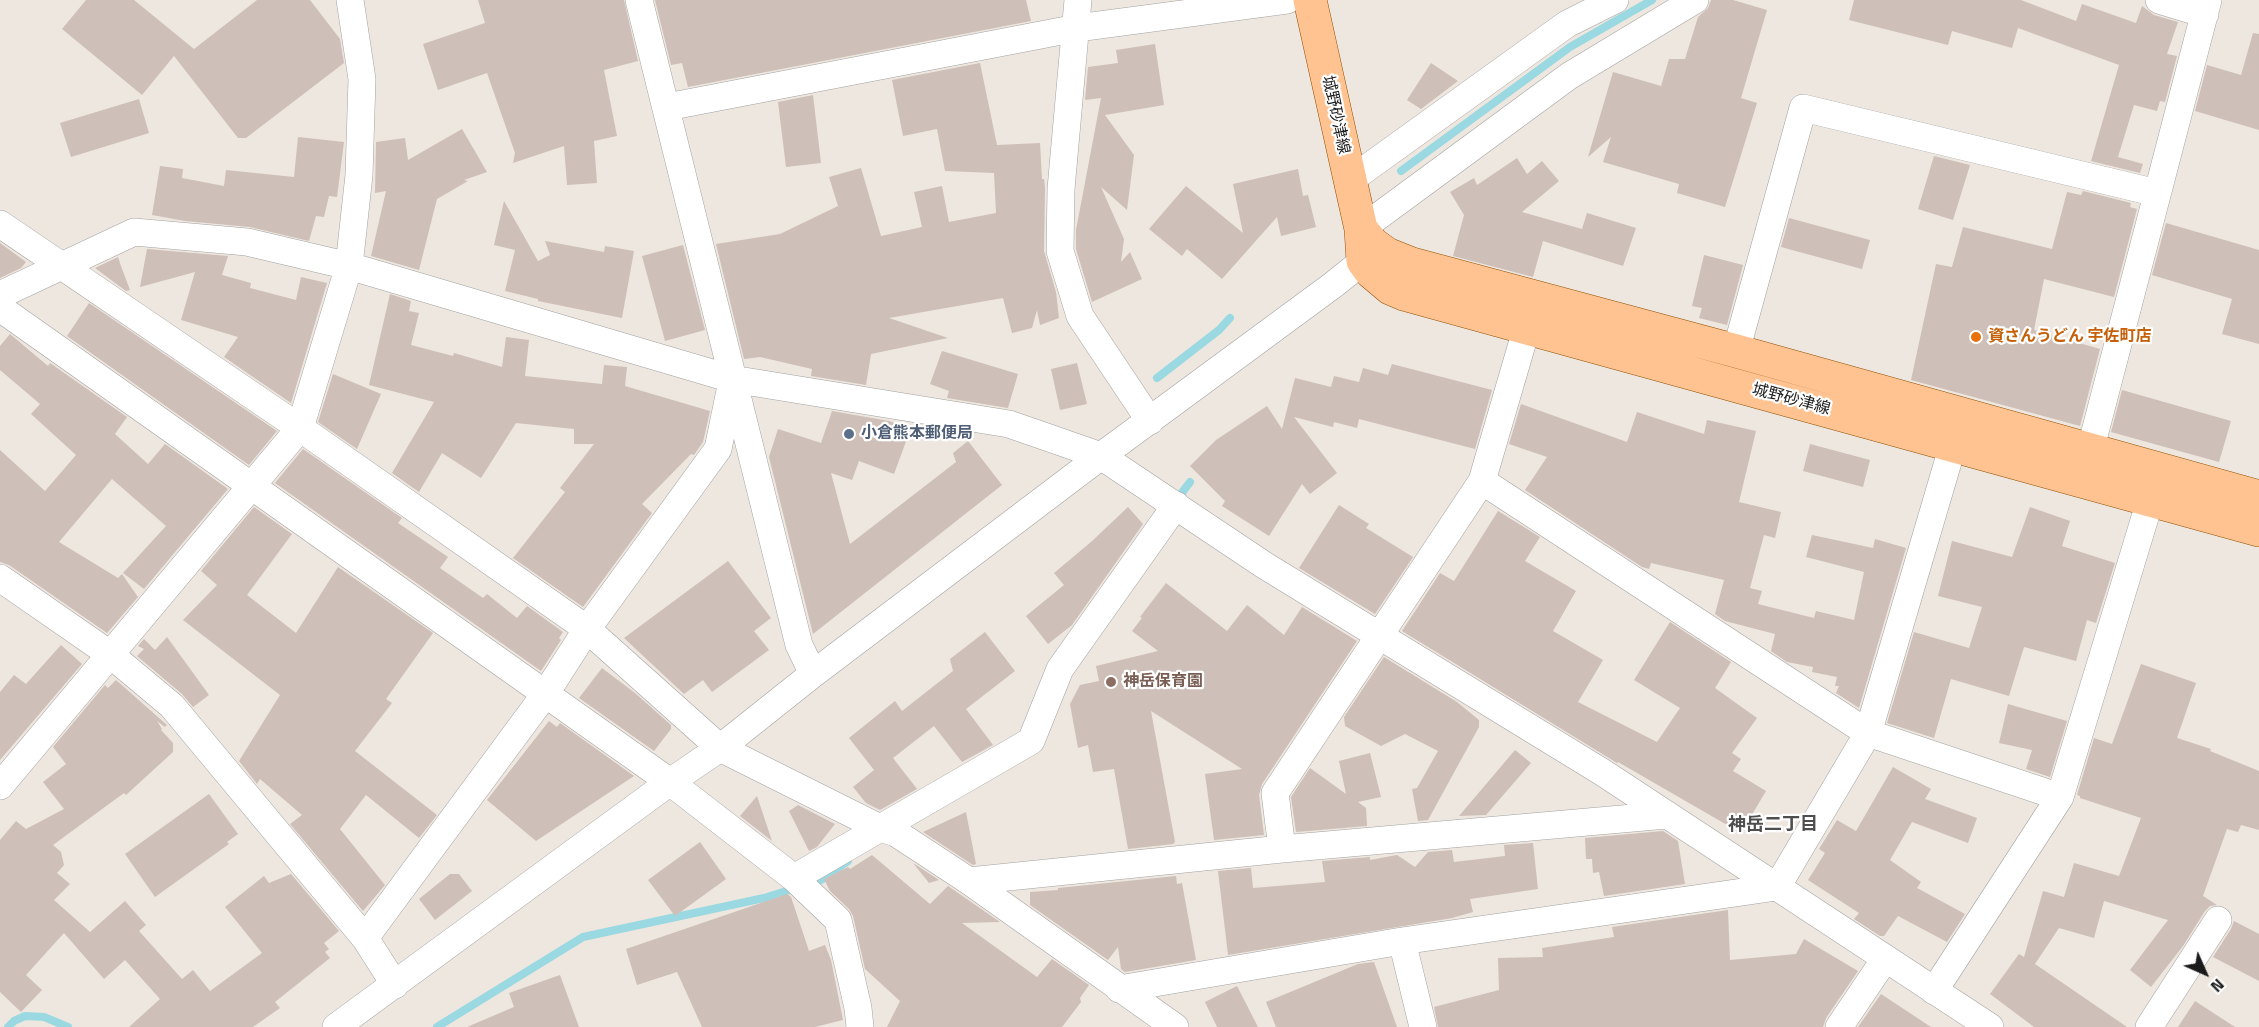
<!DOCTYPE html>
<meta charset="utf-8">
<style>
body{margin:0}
#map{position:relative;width:2259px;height:1027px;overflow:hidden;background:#eee7df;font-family:"Titillium Web",sans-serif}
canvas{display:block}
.north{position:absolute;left:2175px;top:943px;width:60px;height:60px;-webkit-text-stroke:4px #fff;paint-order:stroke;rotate:135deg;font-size:16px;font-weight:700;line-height:24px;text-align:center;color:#1b1b1b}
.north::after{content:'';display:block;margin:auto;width:21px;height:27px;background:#1b1b1b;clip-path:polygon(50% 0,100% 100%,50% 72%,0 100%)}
</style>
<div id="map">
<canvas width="2259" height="1027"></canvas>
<div class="north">N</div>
</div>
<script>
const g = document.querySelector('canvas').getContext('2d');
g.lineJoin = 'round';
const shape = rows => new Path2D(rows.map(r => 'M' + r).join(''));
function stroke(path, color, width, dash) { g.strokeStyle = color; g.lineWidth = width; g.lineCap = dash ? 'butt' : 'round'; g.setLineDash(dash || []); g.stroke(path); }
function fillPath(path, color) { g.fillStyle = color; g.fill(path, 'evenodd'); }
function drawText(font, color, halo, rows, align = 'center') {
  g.font = font + ' "Titillium Web","Noto Sans JP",sans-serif'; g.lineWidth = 4.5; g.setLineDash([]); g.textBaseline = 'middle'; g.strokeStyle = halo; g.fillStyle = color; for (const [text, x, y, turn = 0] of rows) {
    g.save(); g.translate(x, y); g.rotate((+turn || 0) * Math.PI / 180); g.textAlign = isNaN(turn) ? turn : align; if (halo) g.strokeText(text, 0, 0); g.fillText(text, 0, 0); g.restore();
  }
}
const stream = shape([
 [1401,171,1570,47,1652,0],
 [1157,378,1219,330,1230,318],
 [1175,502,1190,482],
 [8,1027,14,1021,25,1016,44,1017,68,1027],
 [437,1027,583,937,764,898,821,880,848,861]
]);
const building = shape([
 [86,0,134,0,194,49,257,0,310,0,340,39,344,63,246,138,238,138,174,56,142,95,62,29],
 [478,0,624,0,638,61,604,70,617,136,594,141,597,183,567,185,564,146,513,163,515,153,487,73,438,90,423,44,485,23],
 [655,0,1026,0,1031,21,688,87,682,63,671,65],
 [1711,0,1733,0,1767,10,1741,98,1757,103,1725,207,1677,193,1679,184,1603,162,1611,137,1588,157,1613,72,1661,86,1669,59,1685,59,1698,17,1708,8],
 [1854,0,2021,0,2076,21,2082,4,2136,23,2142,6,2154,15,2178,22,2167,54,2177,56,2165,102,2160,101,2157,111,2134,105,2118,157,2143,164,2140,173,2091,161,2119,65,2018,28,2012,48,1952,31,1948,45,1849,20],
 [2253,33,2259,34,2259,130,2195,111,2207,65,2241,75],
 [1155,44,1164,105,1105,115,1134,155,1127,210,1101,187,1124,239,1121,262,1130,252,1142,279,1092,302,1076,249,1076,230,1101,98,1085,100,1088,67,1118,63,1116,50],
 [980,63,997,145,1040,143,1042,179,1044,179,1045,188,1044,251,1056,292,1059,318,1040,325,1037,310,1032,328,1012,333,1003,298,889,318,948,338,871,354,866,385,811,376,812,369,760,357,744,359,716,244,780,234,838,206,829,177,861,168,881,236,922,227,914,192,942,186,949,222,996,213,994,173,945,171,937,129,903,136,892,80],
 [1431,63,1458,81,1421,109,1407,100],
 [813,95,821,163,786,167,778,102],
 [139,99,149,133,71,157,60,123],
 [462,129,487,172,464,180,468,181,437,199,419,270,371,256,386,191,375,193,376,142,405,138,408,160],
 [298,137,344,142,337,197,329,196,324,217,316,216,309,241,250,227,185,221,152,215,160,166,183,169,182,178,224,186,226,170,294,177],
 [1934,156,1970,165,1953,220,1918,209],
 [1517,158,1527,174,1542,161,1559,181,1522,212,1582,229,1587,213,1636,228,1623,266,1543,241,1533,277,1453,256,1464,215,1450,192,1474,178,1477,185],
 [1298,169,1303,196,1308,195,1316,227,1281,236,1277,217,1222,279,1187,249,1182,256,1149,229,1186,186,1243,233,1233,184],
 [2083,191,2131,203,2130,207,2137,209,2114,297,2044,279,2034,330,2100,349,2080,426,1911,380,1936,264,1952,267,1963,227,2052,249,2067,192,2081,195],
 [504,201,538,261,550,255,545,241,604,252,605,246,634,251,622,318,538,301,538,299,505,291,515,250,494,245],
 [1789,218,1870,240,1862,269,1781,247],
 [2166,223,2259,250,2259,344,2222,334,2232,299,2152,275],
 [0,243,26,262,21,268,0,278],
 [683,245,705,330,665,341,642,256],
 [147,249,228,256,222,275,251,283,250,288,296,300,301,277,327,283,291,403,224,357,238,337,181,320,195,272,140,287],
 [1704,255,1743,265,1727,325,1699,318,1702,308,1692,306],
 [118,257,121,266,130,290,126,291,95,268],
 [390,294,411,301,409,311,419,313,411,345,453,356,454,353,502,367,506,337,529,340,525,376,602,384,604,365,627,367,625,386,710,411,703,442,694,455,691,454,642,504,652,513,583,607,513,558,565,492,560,488,594,444,574,444,574,429,516,423,481,478,442,453,419,492,392,473,434,402,369,385],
 [89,303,277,431,249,465,67,336],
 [10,334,48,366,50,363,127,417,115,434,148,464,165,444,228,489,144,589,123,573,166,526,112,479,59,542,118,578,122,574,138,597,107,633,9,565,0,562,0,450,45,491,76,455,31,414,40,404,0,370,0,346],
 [942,351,1018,374,1008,408,947,398,949,391,930,384],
 [1077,363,1087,404,1060,410,1051,369],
 [1392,364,1492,390,1475,449,1359,419,1357,428,1334,422,1333,427,1294,417,1337,473,1310,494,1302,484,1269,536,1222,506,1225,501,1190,466,1216,440,1267,406,1282,429,1295,378,1331,387,1334,376,1359,382,1363,368,1388,375],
 [333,374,381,394,357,449,318,422],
 [2122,390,2231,421,2219,462,2111,432],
 [1521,404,1627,442,1637,412,1704,434,1707,420,1756,431,1739,502,1781,512,1775,538,1764,535,1750,588,1762,591,1758,604,1814,618,1816,611,1854,620,1864,572,1806,557,1812,535,1873,548,1875,539,1906,548,1859,708,1836,693,1839,686,1835,686,1837,677,1812,672,1813,667,1787,662,1771,651,1775,634,1725,621,1715,614,1724,580,1651,563,1649,569,1642,567,1525,490,1547,457,1509,444],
 [832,411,889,421,911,428,894,474,859,461,852,480,831,473,850,544,956,462,953,453,968,441,1002,485,813,634,769,457,778,429,821,443],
 [1810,444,1870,460,1863,487,1803,471],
 [303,449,402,518,398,523,448,557,440,568,483,598,487,594,517,618,527,606,563,632,559,638,561,640,541,671,275,483],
 [1339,505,1369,524,1366,528,1413,557,1375,614,1299,568],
 [254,507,292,534,247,595,296,633,338,567,433,633,386,699,392,703,355,751,437,815,419,838,366,795,340,829,385,885,363,911,290,824,302,815,260,779,257,784,239,761,280,695,183,620,217,585,201,571],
 [1128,507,1143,524,1072,625,1048,644,1026,616,1064,585,1054,573,1091,542],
 [2030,507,2070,521,2062,546,2115,563,2096,623,2087,620,2076,661,2024,647,2009,696,1951,679,1934,738,1887,723,1914,632,1969,648,1982,607,1938,596,1952,541,2012,557],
 [1498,511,1540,537,1525,561,1576,591,1553,631,1603,660,1578,702,1657,742,1680,708,1634,680,1670,622,1731,662,1715,688,1757,718,1732,753,1741,759,1733,771,1766,791,1741,833,1618,762,1617,763,1402,631,1440,573,1454,581],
 [728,561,771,618,754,631,769,650,712,692,703,680,684,694,624,638],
 [1166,583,1227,631,1247,605,1284,635,1302,607,1357,641,1262,784,1259,795,1264,835,1214,840,1205,774,1242,769,1151,711,1175,842,1173,844,1128,849,1114,769,1093,772,1088,745,1078,748,1070,704,1080,685,1099,681,1096,666,1158,651,1132,631,1142,618,1140,617],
 [985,632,1015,671,966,709,993,745,962,762,934,726,893,758,917,789,880,810,866,803,853,787,874,770,849,738,895,701,902,711,953,671,950,659],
 [167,637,209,695,193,707,182,694,137,656,144,649,138,646,144,639,155,650],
 [61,645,82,664,0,760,0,692,14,675,26,684],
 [1384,657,1457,702,1479,720,1479,727,1428,820,1418,821,1412,789,1417,788,1438,751,1405,734,1381,746,1345,726,1344,717],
 [2141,664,2196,683,2177,738,2211,749,2210,751,2259,771,2259,830,2241,825,2238,832,2227,829,2203,896,2217,905,2210,906,2205,911,2183,946,2151,987,2130,970,2168,920,2104,901,2094,938,2059,928,2035,964,2127,1027,2034,1027,1990,994,2019,954,2024,957,2043,891,2064,897,2074,863,2119,876,2141,818,2080,798,2080,796,2077,795,2094,738,2112,744],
 [602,668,635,693,671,725,671,729,654,751,579,698],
 [116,680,167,725,165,727,157,721,162,729,161,730,173,743,173,752,126,795,124,793,53,845,61,852,64,865,57,873,70,884,54,900,90,932,125,901,146,925,139,931,182,979,193,970,210,991,262,953,225,907,264,876,269,883,291,874,339,931,324,943,329,949,325,952,330,958,275,1002,280,1008,253,1027,129,1027,160,999,125,960,104,979,64,933,26,975,42,990,21,1012,0,992,0,840,16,821,26,829,64,809,43,782,66,764,53,747,105,685,108,688],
 [2008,704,2067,721,2050,777,2026,769,2032,750,1999,743],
 [549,721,557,727,560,723,634,776,536,841,487,800],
 [1515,750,1531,763,1486,815,1459,816],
 [1370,753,1381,797,1358,802,1366,808,1367,826,1296,832,1291,797,1310,768,1346,794,1339,761],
 [1893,767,1931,789,1925,799,1977,818,1968,843,1912,822,1890,860,1921,882,1917,888,1965,914,1947,942,1898,916,1884,936,1880,936,1854,919,1859,913,1808,880,1825,853,1819,849,1837,820,1856,831],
 [209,794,238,834,227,842,229,844,155,897,125,854],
 [757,796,772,841,740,816],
 [798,805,835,824,817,847,809,851,789,811],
 [966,812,976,864,973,865,923,832],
 [1663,831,1678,841,1685,884,1604,896,1599,872,1593,873,1592,859,1586,859,1585,838],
 [700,842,726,879,675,916,648,880],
 [1533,843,1538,889,1470,899,1473,912,1452,918,1228,955,1218,871,1251,868,1253,888,1325,882,1322,861,1370,857,1370,860,1397,855,1415,867,1428,852,1452,850,1454,862,1505,856,1504,845],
 [872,855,930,904,948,886,1000,922,962,923,1037,977,1052,959,1089,985,1080,998,1081,1002,1062,1027,887,1027,900,1001,865,969,853,916,849,909,830,891,824,879,848,867,850,869],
 [913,863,939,880,929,883],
 [450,874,459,874,472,891,435,920,419,899],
 [1176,876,1177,884,1182,883,1196,960,1125,972,1121,969,1118,947,1108,960,1030,905,1030,892,1058,890,1058,888],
 [787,894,791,897,809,951,825,945,831,960,843,1020,815,1027,702,1027,677,972,637,985,626,949],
 [1728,910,1730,960,1796,954,1804,939,1858,971,1826,1018,1823,1027,1438,1027,1434,1007,1499,990,1498,958,1543,957,1542,948,1614,937,1612,927],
 [2234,921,2259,934,2259,981,2213,957,2231,929],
 [1374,962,1397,1027,1276,1027,1266,1002,1358,964],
 [560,975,579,1027,467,1027,514,1007,509,993],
 [1237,986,1258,1027,1217,1027,1205,1002],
 [1881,994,1931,1027,1858,1027],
 [2195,1001,2235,1027,2178,1027]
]);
const minor = shape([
 [639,0,799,645,813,674],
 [1078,0,1061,189,1060,251,1080,316,1150,421],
 [2159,0,2205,14],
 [667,107,1077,28,1287,0],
 [1349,181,1567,24,1615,0],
 [0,224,300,428,587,629,720,748,880,828,896,833,969,881,1175,1027],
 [1361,229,1569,76,1695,0],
 [0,295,134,232,247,242,349,266,732,379,1009,424,1101,456,1264,565,1602,772,1990,1027],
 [0,308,670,782,794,878,838,920,858,1008,860,1027],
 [1736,351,1803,108,2157,193],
 [2090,451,2208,0],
 [1482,481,1868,733,2060,797],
 [0,578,111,655,172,706,365,938,395,985],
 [0,786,300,428,349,266,359,175,362,79,350,0],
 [1282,849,1275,793,1482,481,1527,327],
 [794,878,1031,741,1060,669,1176,505],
 [969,881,1282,849,1667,815],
 [365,938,546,693,587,629,718,449,731,386],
 [1402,941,1423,1027],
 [1119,989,1402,941,1777,887,1868,733,1953,445],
 [1934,991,2060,797,2150,501],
 [336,1027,670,782,720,748,813,674,1101,456,1333,285,1363,261,1381,255],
 [1839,1027,1885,959],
 [2149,1027,2218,920]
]);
const major = shape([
 [1310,0,1361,229,1363,261,1371,272,1390,288,1404,294,2259,530],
 [1361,229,1373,244,1387,254,1412,264,1736,351,2259,497]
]);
const markers = [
 [1976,337,6,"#e8710a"],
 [849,434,6,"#5c6f8a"],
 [1111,682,6,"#8d6e63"]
];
const streetNames = [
 ["城野砂津線",1335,115,78],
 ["城野砂津線",1791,400,15]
];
const foodNames = [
 ["資さんうどん 宇佐町店",1988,337]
];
const serviceNames = [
 ["小倉熊本郵便局",861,434]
];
const educationNames = [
 ["神岳保育園",1123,682]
];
const neighbourhoodNames = [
 ["神岳二丁目",1773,826]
];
stroke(stream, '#9ad9e1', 8);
fillPath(building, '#cebfb8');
stroke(minor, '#a2a2a2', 28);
stroke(major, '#915000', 34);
stroke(minor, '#fff', 27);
stroke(major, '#ffc392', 33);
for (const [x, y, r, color] of markers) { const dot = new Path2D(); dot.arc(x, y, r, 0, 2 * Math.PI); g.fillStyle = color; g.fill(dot); stroke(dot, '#fff', 2); }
drawText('16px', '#1b1b1b', '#fff', streetNames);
drawText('bold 16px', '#c56008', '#fff', foodNames, 'left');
drawText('bold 16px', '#4e5e75', '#fff', serviceNames, 'left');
drawText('bold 16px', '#785e54', '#fff', educationNames, 'left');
drawText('bold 18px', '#4e4e4e', '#fff', neighbourhoodNames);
</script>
